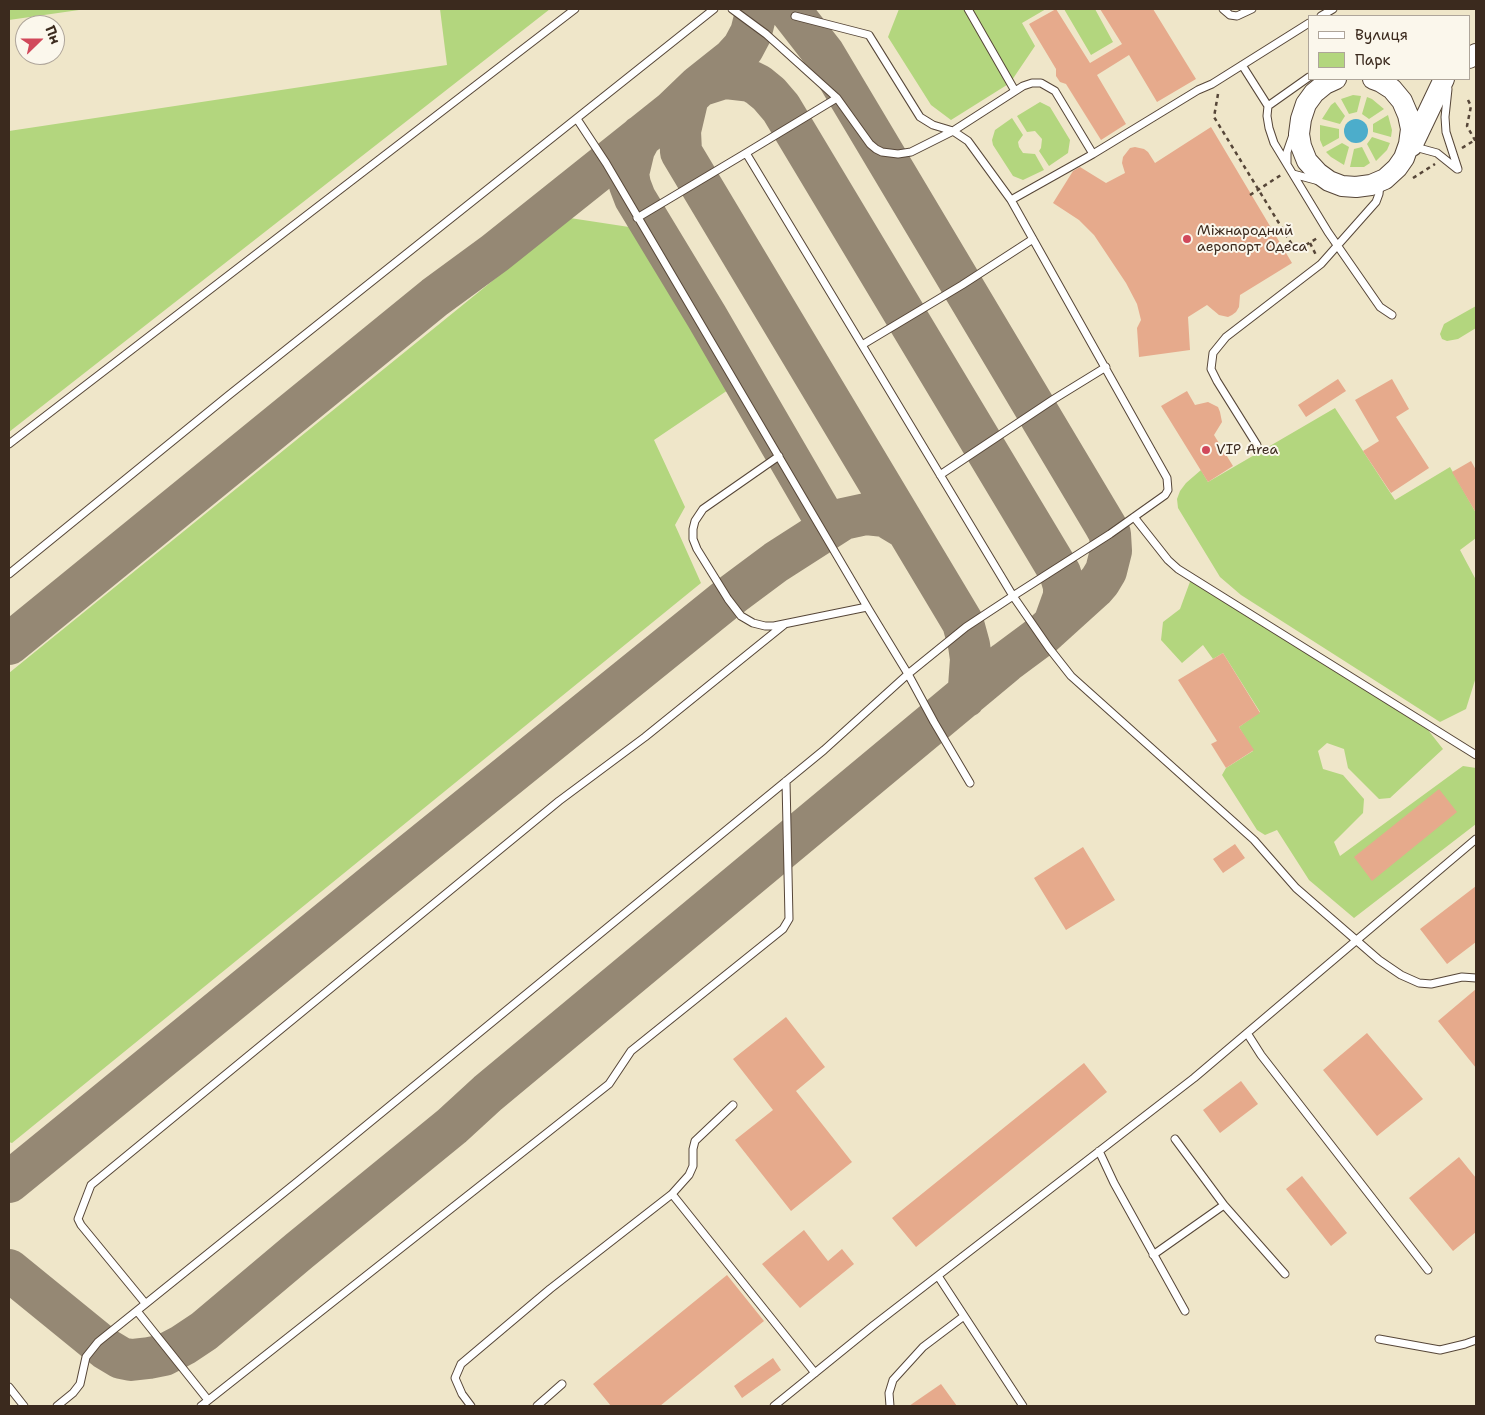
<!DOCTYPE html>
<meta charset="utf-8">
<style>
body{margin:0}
#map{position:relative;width:1485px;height:1415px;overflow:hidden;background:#efe6c9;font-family:"Shantell Sans",sans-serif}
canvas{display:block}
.frame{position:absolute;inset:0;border:10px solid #3b2a1e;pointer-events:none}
.legend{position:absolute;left:1308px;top:15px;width:162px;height:65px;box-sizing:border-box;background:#fbf7ec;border:1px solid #aea59a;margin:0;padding:6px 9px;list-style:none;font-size:15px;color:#3b2a1e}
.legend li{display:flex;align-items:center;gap:10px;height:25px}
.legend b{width:25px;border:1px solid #aea59a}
.north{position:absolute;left:15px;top:15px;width:50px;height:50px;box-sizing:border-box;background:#fbf7ec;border:1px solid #aea59a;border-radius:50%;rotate:68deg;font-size:14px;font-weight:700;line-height:20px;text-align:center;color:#3b2a1e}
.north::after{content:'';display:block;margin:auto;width:18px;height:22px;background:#d1495b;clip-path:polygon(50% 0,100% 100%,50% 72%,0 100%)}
</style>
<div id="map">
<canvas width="1485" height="1415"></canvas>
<div class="frame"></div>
<ul class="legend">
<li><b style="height:6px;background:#fff"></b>Вулиця</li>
<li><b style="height:14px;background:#b3d67e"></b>Парк</li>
</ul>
<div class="north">Пн</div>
</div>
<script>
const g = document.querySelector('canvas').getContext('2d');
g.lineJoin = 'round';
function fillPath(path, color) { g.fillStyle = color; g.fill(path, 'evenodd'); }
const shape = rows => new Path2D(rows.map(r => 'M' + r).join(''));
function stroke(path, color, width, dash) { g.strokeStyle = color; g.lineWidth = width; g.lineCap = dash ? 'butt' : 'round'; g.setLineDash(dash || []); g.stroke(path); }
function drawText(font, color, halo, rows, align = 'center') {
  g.font = font + ' "Shantell Sans",sans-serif'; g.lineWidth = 4; g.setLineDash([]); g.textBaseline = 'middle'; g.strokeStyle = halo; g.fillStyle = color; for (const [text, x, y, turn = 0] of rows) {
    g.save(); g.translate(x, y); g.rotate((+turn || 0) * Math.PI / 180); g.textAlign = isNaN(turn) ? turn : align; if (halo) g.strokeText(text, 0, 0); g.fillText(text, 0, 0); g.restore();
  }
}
const green = shape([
 [9,9,86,9,9,20],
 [440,9,550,9,9,432,9,131,447,65],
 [899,9,1046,9,1022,23,1035,46,1010,83,951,120,931,105,888,37],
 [1064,9,1095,9,1113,42,1091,55],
 [1353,95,1361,96,1357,112,1349,114,1341,99],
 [1367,97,1372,99,1384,109,1369,119,1362,114],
 [1040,102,1050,107,1070,140,1068,153,1049,166,1039,151,1041,148,1042,139,1035,131,1027,132,1017,116],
 [1335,102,1345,116,1340,124,1322,119,1331,105],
 [1388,115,1392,130,1391,137,1373,132,1373,124],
 [1012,118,1023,135,1018,142,1019,147,1023,153,1035,154,1044,170,1023,180,1013,176,993,145,992,140,995,130],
 [1320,125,1339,129,1339,138,1323,147,1320,140],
 [1372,137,1390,143,1387,150,1376,161,1367,144],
 [1342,143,1349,147,1344,165,1331,157,1326,152],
 [1362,147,1370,163,1364,167,1350,167,1354,149],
 [570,218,629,227,731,388,654,440,685,507,675,525,701,583,12,1143,9,1142,9,673],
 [1476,306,1476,328,1458,339,1447,341,1442,339,1440,334,1444,324],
 [1335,408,1395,500,1450,467,1476,513,1476,538,1460,550,1476,580,1476,677,1466,709,1440,722,1241,595,1220,577,1178,508,1177,499,1180,491,1186,483,1201,470,1208,482],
 [1191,579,1428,730,1443,749,1390,798,1379,799,1348,768,1344,749,1327,743,1318,751,1323,769,1343,775,1364,799,1363,813,1334,842,1340,856,1463,766,1476,768,1476,824,1354,918,1309,880,1277,830,1265,835,1257,830,1222,775,1226,768,1253,751,1239,727,1260,712,1223,653,1213,659,1203,645,1182,663,1161,640,1163,622,1180,609]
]);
const water = shape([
 '1344 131a12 12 0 1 1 24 0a12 12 0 1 1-24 0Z'
]);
const taxiway = shape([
 [699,86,724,78,750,81,758,85,769,94,781,108,1060,573,1064,586,1064,596,1055,621],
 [688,97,680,131,681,152,963,623,969,645,971,659,969,687,965,697],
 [641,136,634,149,628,174,630,185,635,198,707,317,829,527],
 [9,644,435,297,495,253,673,111,699,86,733,59,743,48,751,33,757,9],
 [9,1182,384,876,733,594,776,562,843,519,866,514,885,516,905,528],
 [9,1270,106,1349,121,1358,131,1360,149,1358,164,1355,183,1345,204,1331,299,1251,452,1126,488,1093,1006,662,1041,636,1094,588,1100,581,1106,571,1111,551,1110,534,1105,525,824,54,789,9]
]);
const building = shape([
 [1056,9,1090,63,1122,44,1100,9,1153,9,1196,79,1157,102,1129,55,1097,75,1126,124,1101,140,1066,84,1060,82,1056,76,1056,69,1029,24],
 [1211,127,1292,263,1240,295,1239,307,1236,312,1232,315,1228,317,1219,315,1207,305,1188,317,1190,350,1139,357,1137,328,1141,320,1137,304,1126,283,1094,235,1079,220,1053,203,1073,171,1080,167,1106,183,1125,173,1122,163,1123,157,1130,148,1135,147,1144,149,1148,152,1155,163],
 [1338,379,1346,391,1306,417,1298,405],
 [1392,379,1409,409,1396,417,1429,468,1391,493,1363,451,1379,441,1355,400],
 [1187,391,1195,405,1208,402,1218,407,1220,412,1222,422,1214,435,1233,466,1208,482,1161,406],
 [1471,461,1476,470,1476,513,1452,472],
 [1223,653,1260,713,1239,727,1254,750,1226,768,1211,744,1217,741,1178,680],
 [1439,789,1457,812,1372,881,1354,857],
 [1235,844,1245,858,1223,873,1213,859],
 [1083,847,1115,900,1066,930,1034,878],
 [1476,886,1476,942,1447,964,1420,929],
 [1476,989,1476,1068,1438,1021],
 [786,1017,825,1067,796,1091,852,1162,791,1211,735,1140,773,1110,733,1059],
 [1367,1033,1423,1099,1377,1136,1323,1070],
 [1084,1063,1107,1092,916,1247,892,1218],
 [1241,1081,1258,1104,1220,1133,1203,1110],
 [1459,1157,1476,1178,1476,1232,1453,1251,1409,1198],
 [1302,1176,1347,1233,1331,1246,1286,1189],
 [804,1230,828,1261,842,1249,854,1264,800,1308,762,1264],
 [727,1275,764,1321,660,1406,611,1406,593,1384],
 [773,1358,781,1370,742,1398,734,1386],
 [941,1384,957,1406,909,1406]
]);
const path = shape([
 [1218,94,1214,117,1296,251,1319,237],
 [1468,100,1471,106,1467,126,1476,142],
 [1462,148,1475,140],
 [1413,178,1435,164],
 [1250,195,1281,175],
 [1310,243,1316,255]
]);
const lane = shape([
 [732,9,766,34,837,98,870,144,876,149,882,152,898,154,911,152,953,131,1023,86,1032,83,1041,83,1055,91,1093,154],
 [968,9,1015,91],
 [1223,9,1230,15,1237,16,1252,9],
 [795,16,869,35,920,117,933,125,953,131,968,141,1011,200,1167,478,1168,490,1165,495,1110,534,1013,596,1049,648,1071,676,1254,840,1296,888,1379,960,1401,975,1419,983,1431,984,1462,977,1476,978],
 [1321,16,1333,9],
 [1242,65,1268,106],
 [1309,77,1268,106,1267,116,1269,128,1274,143,1328,232,1380,307,1392,315],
 [1448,89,1445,117,1446,132,1458,169],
 [837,98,746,153,862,345],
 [577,119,606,163,869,610,908,674,934,722,970,783],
 [1415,147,1437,153,1457,169],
 [1287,163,1287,152,1294,132],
 [1293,174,1319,181],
 [1011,200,1093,154,1198,90,1212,84,1309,23],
 [637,218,746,153],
 [9,444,575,9],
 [1257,445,1217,381,1211,369,1213,353,1226,337,1321,264,1376,202,1379,194,1380,184],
 [779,456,703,509,695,521,693,529,693,539,697,549,728,599,741,616,753,623,765,626,774,626,867,607],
 [940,475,1054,399,1106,367],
 [1134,517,1168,560,1178,569,1476,755],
 [9,574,229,395,714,9],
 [1247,1033,1261,1055,1428,1270],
 [1175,1139,1224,1205,1285,1274],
 [1099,1151,1114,1183,1185,1311],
 [672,1194,815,1373],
 [1153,1255,1224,1205],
 [938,1276,1023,1406],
 [145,1303,81,1225,78,1219,91,1185,559,801,645,737,785,624],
 [137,1311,208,1400],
 [1379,1339,1440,1350,1465,1344,1476,1340],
 [9,1387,24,1406],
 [57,1406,73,1393,80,1384,86,1357,98,1342,297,1182,824,750,908,674,966,627,1013,596,862,345,962,285,1033,239],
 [201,1406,609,1084,631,1051,783,929,789,919,786,781],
 [471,1406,462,1394,455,1378,461,1364,550,1289,672,1194,689,1175,693,1166,693,1149,695,1141,733,1105],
 [537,1406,562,1384],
 [774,1406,874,1325,1194,1078,1476,839],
 [890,1406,889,1393,893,1380,923,1347,964,1316]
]);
const secondary = shape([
 [1469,58,1476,54],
 [1336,79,1325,84,1314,93,1306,104,1301,119,1299,134,1301,146,1307,161,1318,173,1329,181,1342,186,1356,187,1371,185,1385,179,1397,168,1404,158,1409,144,1411,129,1408,115,1402,101,1392,89,1381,82,1373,79],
 [1412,146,1444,79]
]);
const markers = [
 [1187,239,5,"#d1495b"],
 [1206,450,5,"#d1495b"]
];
const poiNames = [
 ["Міжнародний",1197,231],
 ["аеропорт Одеса",1197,247],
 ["VIP Area",1216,450]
];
fillPath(green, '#b3d67e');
fillPath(water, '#4cadcb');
stroke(taxiway, '#958874', 42);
fillPath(building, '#e6aa8c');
stroke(lane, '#564638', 9);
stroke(secondary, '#564638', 22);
stroke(path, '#564638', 2.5, [4, 4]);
stroke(lane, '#fff', 7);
stroke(secondary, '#fff', 20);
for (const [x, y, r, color] of markers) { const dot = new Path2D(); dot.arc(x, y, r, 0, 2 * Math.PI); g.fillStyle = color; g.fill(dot); stroke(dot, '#fbf7ec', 2); }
drawText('14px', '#3b2a1e', '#fbf7ec', poiNames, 'left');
</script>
